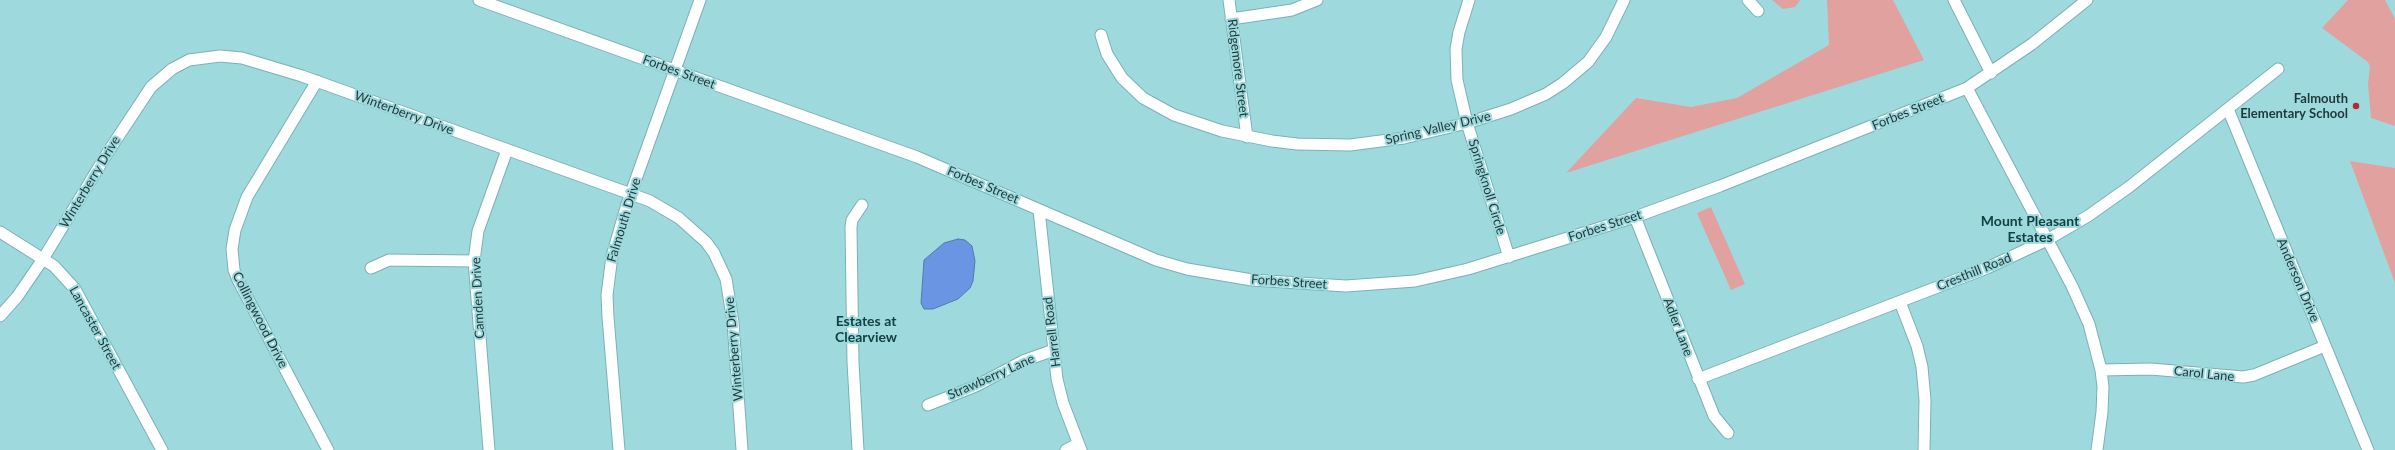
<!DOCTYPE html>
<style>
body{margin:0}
canvas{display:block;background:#9edadd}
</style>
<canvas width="2395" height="450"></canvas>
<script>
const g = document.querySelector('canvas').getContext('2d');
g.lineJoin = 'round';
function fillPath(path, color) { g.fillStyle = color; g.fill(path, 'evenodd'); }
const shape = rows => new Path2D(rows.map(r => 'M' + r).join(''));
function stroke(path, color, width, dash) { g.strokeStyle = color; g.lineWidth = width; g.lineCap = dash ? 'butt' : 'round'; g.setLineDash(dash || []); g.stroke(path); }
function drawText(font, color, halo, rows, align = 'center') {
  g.font = font + ' Lato,sans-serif'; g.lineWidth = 4; g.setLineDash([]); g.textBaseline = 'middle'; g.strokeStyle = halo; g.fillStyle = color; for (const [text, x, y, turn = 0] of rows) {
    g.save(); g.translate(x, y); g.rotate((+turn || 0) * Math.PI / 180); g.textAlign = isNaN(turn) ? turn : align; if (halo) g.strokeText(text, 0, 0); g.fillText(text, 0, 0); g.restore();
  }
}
const green = shape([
 [1772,0,1800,0,1795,7,1783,9],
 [1827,0,1893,0,1924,60,1566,173,1636,98,1691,107,1737,98,1829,45],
 [2348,0,2385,0,2395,19,2395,126,2371,118,2368,84,2370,67,2368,62,2322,28],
 [2350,161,2395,168,2395,283],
 [1711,207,1745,284,1731,290,1697,213]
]);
const water = shape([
 [958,239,965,240,972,246,975,261,973,281,970,288,958,299,933,309,924,309,921,303,924,260,944,243,958,239]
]);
const minor = shape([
 [479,0,917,157,1156,260,1187,269,1252,280,1346,286,1415,281,1468,269,1635,217,1720,186,1967,88,2032,44,2087,0],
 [1229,0,1247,137],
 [1469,0,1459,32,1456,49,1457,80,1467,123,1509,257],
 [1748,0,1758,11],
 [1954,0,1991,73],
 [1231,19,1292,10,1317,0],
 [1101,35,1107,54,1122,78,1143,98,1174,115,1222,131,1272,141,1297,144,1350,145,1404,138,1467,123,1511,109,1546,94,1563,83,1588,62,1606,37,1624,0],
 [317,81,247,197,235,230,232,249,234,270,238,280,328,450],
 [1967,88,2072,286,2089,324,2101,370,2103,387,2102,412,2097,450],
 [2228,109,2368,450],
 [1039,210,1057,379,1063,403,1081,450],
 [1635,217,1714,416,1728,433],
 [0,232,54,266,75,289,162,450],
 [371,268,389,260,474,261],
 [1900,302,1917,346,1922,367,1925,400,1924,450],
 [0,316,17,297,43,259,108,152,151,87,172,69,189,60,220,56,242,58,302,76,631,194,650,201,679,218,706,242,714,253,726,279,733,322,742,450],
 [2101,370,2151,369,2243,377,2254,375,2325,346],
 [1698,379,1987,268,2047,240,2088,216,2129,187,2278,69],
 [928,405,976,386,1023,361,1054,350],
 [489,450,474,261,478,231,507,150],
 [619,450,608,317,607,295,612,256,627,204,700,0],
 [858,450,853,362,851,227,852,220,862,205],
 [1066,450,1078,444]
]);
const markers = [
 [2356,106,4,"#b82737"]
];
const streetNames = [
 ["Ridgemore Street",1238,68,83],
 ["Forbes Street",679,72,20],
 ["Forbes Street",1908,112,-22],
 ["Winterberry Drive",404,113,20],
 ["Spring Valley Drive",1438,128,-13],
 ["Winterberry Drive",90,182,-59],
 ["Forbes Street",983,185,23],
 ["Springknoll Circle",1487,187,73],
 ["Falmouth Drive",624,220,-73],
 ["Forbes Street",1605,226,-18],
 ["Cresthill Road",1974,272,-22],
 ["Anderson Drive",2298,280,67],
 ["Forbes Street",1289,282,4],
 ["Camden Drive",478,298,-93],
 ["Collingwood Drive",260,320,63],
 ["Adler Lane",1678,327,69],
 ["Lancaster Street",95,328,61],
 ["Harrell Road",1052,332,-97],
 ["Winterberry Drive",734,349,-95],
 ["Carol Lane",2204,374,6],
 ["Strawberry Lane",991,377,-24]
];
const poiNames = [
 ["Falmouth",2348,99],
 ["Elementary School",2348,114]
];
const neighbourhoodNames = [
 ["Mount Pleasant",2030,221],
 ["Estates",2030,237],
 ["Estates at",866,321],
 ["Clearview",866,337]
];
fillPath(green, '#e0a19f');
fillPath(water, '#6995e3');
stroke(water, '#5379b0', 1);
stroke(minor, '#78b2b6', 13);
stroke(minor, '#fff', 11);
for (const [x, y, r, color] of markers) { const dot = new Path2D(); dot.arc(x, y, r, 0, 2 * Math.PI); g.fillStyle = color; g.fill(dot); stroke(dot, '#9edadd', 1.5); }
drawText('13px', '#1f3739', '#9edadd', streetNames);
drawText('bold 13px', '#1f3739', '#9edadd', poiNames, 'right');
drawText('bold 14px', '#134043', '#9edadd', neighbourhoodNames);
</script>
